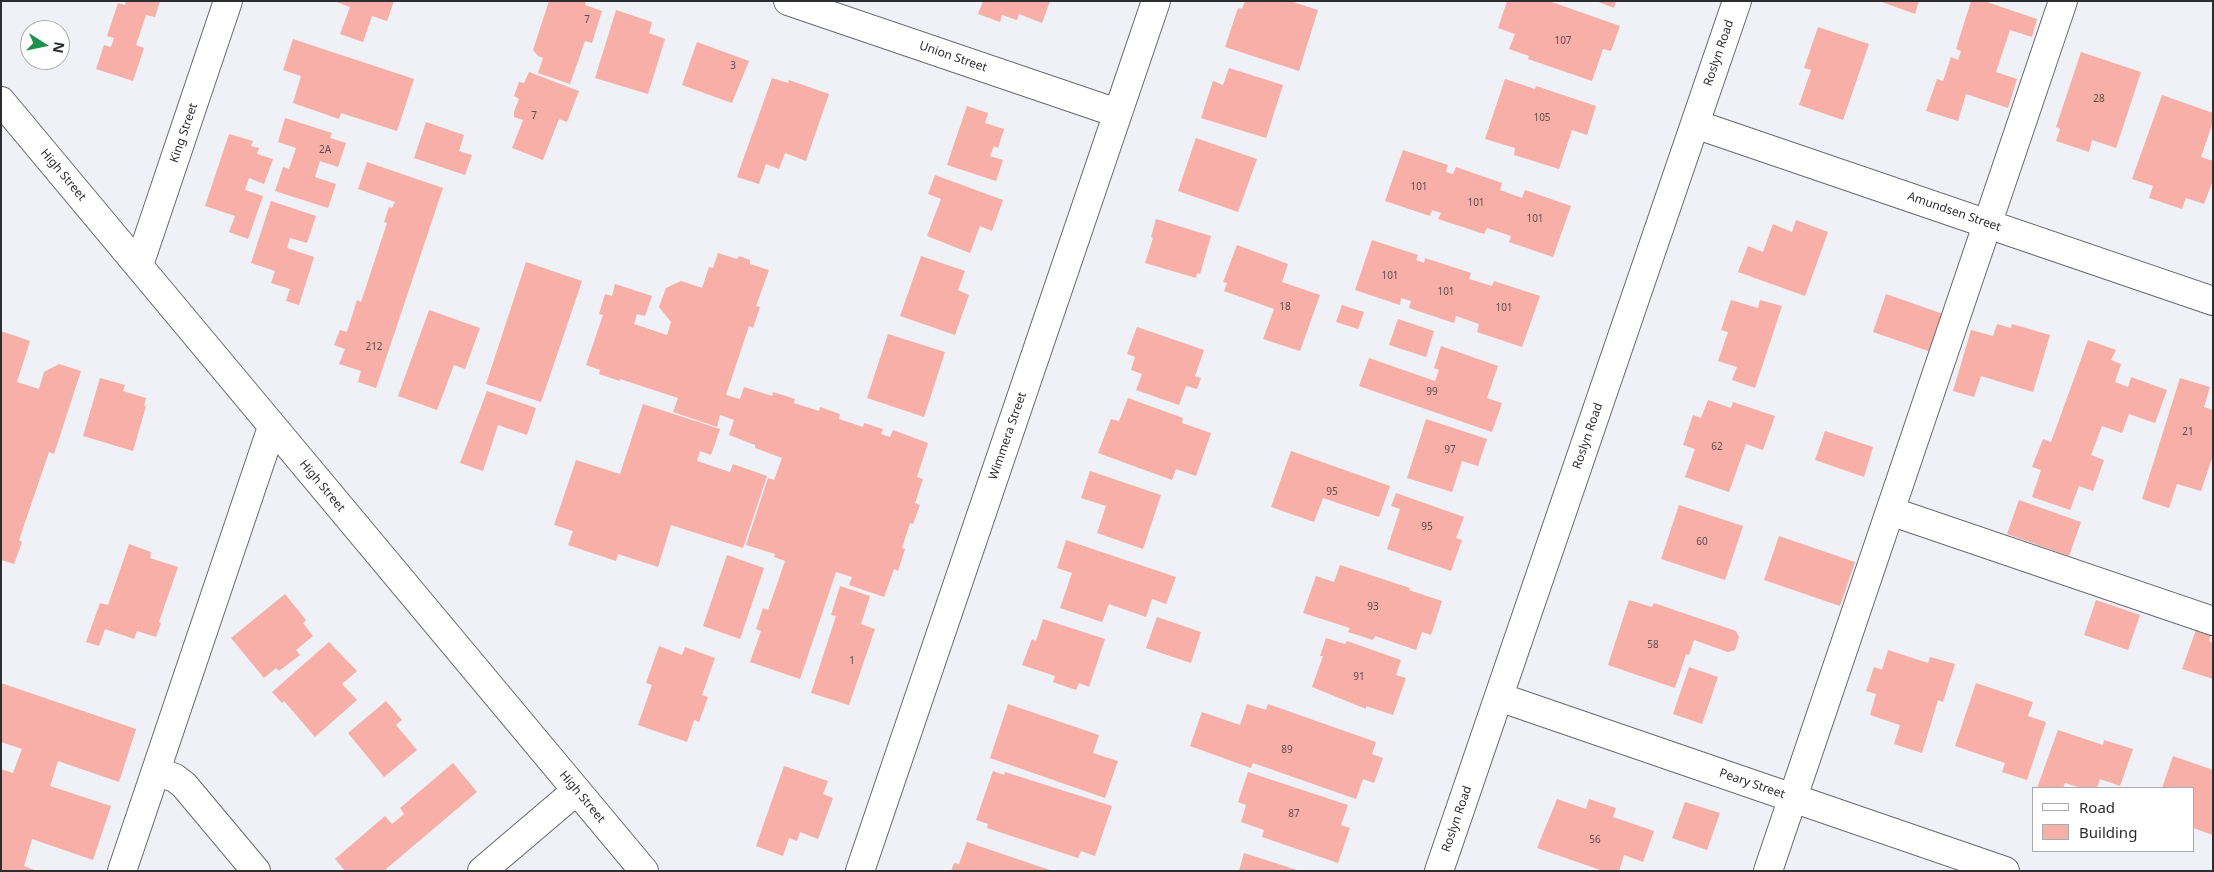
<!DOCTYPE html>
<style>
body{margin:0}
#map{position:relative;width:2214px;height:872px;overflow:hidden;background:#eff1f7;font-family:"Noto Sans",sans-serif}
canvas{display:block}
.frame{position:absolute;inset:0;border:2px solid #2c2d30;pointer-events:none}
.legend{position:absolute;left:2032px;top:787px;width:162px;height:65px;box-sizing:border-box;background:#fff;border:1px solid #ababac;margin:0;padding:6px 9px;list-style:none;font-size:15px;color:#2c2d30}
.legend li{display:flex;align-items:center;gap:10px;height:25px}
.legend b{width:25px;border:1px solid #ababac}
.north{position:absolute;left:20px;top:20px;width:50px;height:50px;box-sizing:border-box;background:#fff;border:1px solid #ababac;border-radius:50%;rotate:100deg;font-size:14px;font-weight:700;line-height:20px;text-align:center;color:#2c2d30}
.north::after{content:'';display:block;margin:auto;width:18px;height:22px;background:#1d924d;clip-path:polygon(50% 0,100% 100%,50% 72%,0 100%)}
</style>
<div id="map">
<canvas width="2214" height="872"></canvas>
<div class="frame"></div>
<ul class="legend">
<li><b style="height:6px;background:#fff"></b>Road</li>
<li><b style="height:14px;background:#f7afa7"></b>Building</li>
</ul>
<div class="north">N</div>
</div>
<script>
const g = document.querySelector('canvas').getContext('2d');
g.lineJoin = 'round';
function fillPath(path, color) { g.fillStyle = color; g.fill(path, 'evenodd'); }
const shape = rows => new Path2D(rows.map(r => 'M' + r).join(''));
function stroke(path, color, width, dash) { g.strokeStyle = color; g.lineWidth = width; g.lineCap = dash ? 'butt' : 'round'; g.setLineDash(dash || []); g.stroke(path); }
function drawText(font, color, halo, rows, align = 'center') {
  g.font = font + ' "Noto Sans",sans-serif'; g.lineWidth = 4; g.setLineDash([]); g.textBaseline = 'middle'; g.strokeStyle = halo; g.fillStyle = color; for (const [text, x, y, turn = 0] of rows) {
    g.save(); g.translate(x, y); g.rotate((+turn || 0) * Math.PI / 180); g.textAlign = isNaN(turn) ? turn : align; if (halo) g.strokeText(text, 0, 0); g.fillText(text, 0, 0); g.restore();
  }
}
const building = shape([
 [126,1,160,1,155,17,146,15,136,45,144,48,133,81,96,69,104,45,111,47,114,38,107,36,118,3,125,5],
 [334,1,394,1,387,21,372,16,363,42,340,34,350,7],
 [549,1,586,1,585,5,602,11,592,43,585,41,570,84,538,73,543,58,538,56,533,50],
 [983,1,1050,1,1042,23,1019,14,1017,20,1002,15,1000,22,978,14],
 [1245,1,1290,1,1318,10,1299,71,1225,47,1238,8,1242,9],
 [1507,1,1549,1,1620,26,1611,51,1603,49,1592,81,1528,59,1529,56,1509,49,1515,34,1498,28],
 [1596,1,1616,1,1614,8],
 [1879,1,1919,1,1915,14],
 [1971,1,1984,1,2037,19,2032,37,2010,30,1996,72,2017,79,2008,108,1966,94,1958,121,1926,111,1937,79,1943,81,1951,57,1958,60,1961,51,1956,49],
 [616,10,652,22,649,33,665,39,648,94,595,78],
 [1818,27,1869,44,1843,120,1799,105,1811,70,1804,68],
 [293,39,414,79,397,131,341,113,339,119,293,103,301,76,283,70],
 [697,42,749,61,732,103,682,85],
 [2081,52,2141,72,2116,148,2092,140,2089,152,2056,141,2060,129,2056,127],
 [1229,68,1283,85,1266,138,1201,118,1213,81,1223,85],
 [529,72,579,91,567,122,559,119,543,160,512,148,523,120,514,117,514,112,519,99,514,96,519,82,524,83],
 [772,78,788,83,789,80,829,94,806,161,785,153,779,169,766,164,759,184,737,177],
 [1505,79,1535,89,1536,86,1596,106,1587,135,1572,130,1559,169,1514,155,1515,148,1485,139],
 [2162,95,2213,113,2213,122,2201,157,2213,161,2213,180,2204,204,2186,198,2182,209,2149,198,2153,186,2132,179],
 [967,106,988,113,985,123,1004,129,998,148,994,146,990,156,1003,160,996,181,947,165],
 [285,118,332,133,330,138,346,143,338,167,320,161,315,177,336,184,328,208,275,191,283,167,289,169,296,148,278,142],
 [426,122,464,135,459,151,472,155,465,175,414,158],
 [229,134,253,141,251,146,259,148,257,154,273,159,264,184,249,178,245,190,263,196,248,239,229,232,235,216,205,206],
 [1196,138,1257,159,1238,212,1178,191],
 [1403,150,1448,165,1446,172,1453,174,1456,167,1502,183,1500,190,1522,198,1525,190,1571,206,1553,257,1509,242,1511,236,1487,228,1484,234,1438,219,1441,213,1432,210,1430,216,1385,201],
 [367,162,443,188,376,388,358,382,361,371,339,364,345,349,334,345,340,330,347,332,357,300,361,302,387,223,384,222,389,207,392,208,395,202,358,189],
 [935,175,1003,200,992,231,980,226,970,253,927,236,941,199,928,194],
 [271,201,316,216,307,243,290,238,287,248,314,257,299,305,286,301,290,289,271,283,275,271,251,263],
 [1156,219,1211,236,1200,274,1197,273,1196,278,1145,263,1153,238,1151,237],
 [1796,220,1828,232,1805,296,1738,272,1748,246,1763,252,1773,224,1792,232],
 [1372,240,1418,255,1416,260,1424,263,1425,258,1471,273,1469,279,1492,286,1494,281,1540,296,1522,347,1477,332,1479,324,1456,316,1454,323,1409,308,1411,301,1401,298,1400,305,1355,290],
 [1237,245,1288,264,1282,282,1320,295,1300,351,1263,339,1274,309,1224,291,1227,283,1223,282],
 [718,253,737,259,739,256,750,260,750,264,769,270,756,306,760,307,753,328,749,326,726,395,740,399,744,387,772,396,773,392,795,399,794,403,819,411,820,407,840,414,839,419,863,427,864,423,883,429,881,434,890,437,893,430,928,443,917,477,923,479,915,503,920,505,913,524,910,523,902,548,905,549,898,571,894,569,884,597,849,585,852,577,836,572,800,679,750,662,761,631,756,629,763,608,768,610,785,561,774,557,775,554,746,545,768,478,774,480,782,458,755,448,755,445,729,435,734,420,720,415,717,427,673,412,678,398,620,379,620,381,599,374,600,370,586,365,603,315,599,314,605,294,612,296,615,284,652,296,645,316,637,314,634,324,667,335,671,322,659,307,666,288,681,281,702,288,709,267,713,268],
 [921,256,965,271,958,290,969,295,955,335,900,316],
 [526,262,582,281,541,402,486,384],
 [1886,294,1943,314,1931,352,1873,332],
 [1731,300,1758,308,1760,300,1782,306,1755,388,1732,380,1737,367,1718,361,1728,332,1721,330],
 [1342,305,1364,312,1358,329,1336,322],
 [429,310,480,328,465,369,454,365,437,410,398,396],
 [1398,319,1434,331,1426,357,1389,345],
 [1997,324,2011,328,2012,324,2050,335,2033,392,1981,376,1974,397,1953,391,1971,330,1993,336],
 [1137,327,1204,350,1195,376,1201,378,1197,389,1186,386,1179,405,1136,390,1142,374,1131,370,1135,357,1127,354],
 [1,331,30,341,17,382,39,389,44,372,59,364,81,371,54,454,49,452,19,540,22,542,14,564,1,560],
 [888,334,945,352,924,417,867,398],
 [2088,340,2116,350,2111,360,2121,364,2115,382,2128,387,2131,377,2167,390,2155,423,2129,414,2122,433,2102,426,2091,455,2104,460,2093,491,2079,486,2070,510,2032,497,2041,470,2032,467,2043,439,2051,442],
 [1441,346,1498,366,1487,398,1502,403,1492,432,1359,386,1369,358,1435,381,1439,370,1434,368],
 [100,378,125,385,123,391,146,398,144,406,146,406,133,451,83,436],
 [2180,378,2210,387,2204,407,2213,410,2213,455,2201,491,2177,484,2169,508,2142,499],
 [487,391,536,408,527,435,498,425,483,471,460,463],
 [1128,398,1183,418,1182,423,1211,433,1196,476,1176,469,1172,480,1098,453,1111,419,1119,421],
 [1708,400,1731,408,1733,402,1775,416,1763,450,1746,444,1729,492,1685,477,1695,449,1683,445,1693,415,1701,418],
 [643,404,720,429,711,455,700,451,697,461,730,472,733,464,767,476,743,548,671,525,658,567,618,554,616,561,568,545,573,531,554,525,576,460,620,474],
 [1426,419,1487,439,1478,466,1462,461,1452,492,1407,478],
 [1825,431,1873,447,1864,477,1815,460],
 [1291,451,1390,486,1379,517,1323,498,1314,522,1271,507],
 [1090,471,1161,495,1143,549,1097,533,1106,506,1081,498],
 [1396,493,1464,517,1456,538,1462,540,1451,571,1387,549,1400,509,1391,506],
 [2019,500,2081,522,2069,556,2007,534],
 [1679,505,1743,526,1725,580,1661,559],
 [1779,536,1855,562,1840,606,1764,580],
 [1066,540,1176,577,1166,604,1152,599,1146,617,1109,604,1102,622,1060,608,1072,573,1057,568],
 [129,544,151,552,150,558,178,567,159,622,161,623,156,637,137,631,134,639,105,629,99,646,86,642,100,603,108,605],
 [727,555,764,568,740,639,703,626],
 [1340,565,1410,588,1409,590,1442,601,1431,635,1422,632,1416,650,1375,636,1373,640,1348,632,1350,628,1303,613,1316,576,1334,582],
 [840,586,870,596,861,624,875,629,849,705,811,693,836,616,831,615],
 [285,594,306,620,303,623,313,636,296,650,300,655,279,671,276,668,264,678,231,638],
 [1629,600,1652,607,1654,603,1736,631,1739,637,1735,650,1728,652,1694,640,1689,655,1686,654,1675,688,1608,665],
 [2096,600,2140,615,2128,650,2084,635],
 [1157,617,1201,632,1191,663,1146,648],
 [1043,619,1105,639,1089,687,1079,683,1076,690,1053,682,1055,676,1022,665,1032,639,1036,641],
 [2197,627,2212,633,2209,641,2213,643,2213,679,2182,669],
 [1326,638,1345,644,1347,641,1401,660,1396,675,1406,678,1393,715,1366,706,1366,709,1312,687,1323,656,1320,656],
 [329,642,357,671,342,684,357,700,315,737,284,701,282,703,272,692],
 [659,646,682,655,685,647,715,658,702,695,708,697,699,722,694,720,687,742,638,725,652,685,646,683],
 [1888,650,1928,663,1930,657,1955,664,1943,702,1938,700,1922,753,1894,744,1900,725,1870,715,1876,694,1866,691,1874,667,1882,670],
 [1689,667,1718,677,1702,724,1673,714],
 [1,683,136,729,119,782,58,761,50,786,111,806,93,860,32,839,24,866,37,871,1,871,1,769,13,773,22,749,1,742],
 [1976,683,2033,702,2028,716,2046,722,2027,780,2002,772,2005,763,1955,746],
 [386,701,402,720,396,725,417,750,384,777,348,733],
 [1008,704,1099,735,1093,753,1118,761,1105,798,990,758],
 [1247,704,1266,710,1268,704,1376,742,1372,754,1383,758,1374,783,1363,779,1356,799,1253,763,1251,768,1190,746,1202,712,1240,725],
 [2058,730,2103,745,2104,740,2133,749,2120,786,2100,779,2097,788,2081,788,2065,783,2063,788,2037,788],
 [2173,756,2213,770,2213,835,2193,828,2193,788,2162,788],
 [453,763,477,792,386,869,387,871,345,871,335,859,385,816,392,824,404,814,400,808],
 [784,766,828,781,823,794,833,798,818,839,800,832,797,841,789,838,783,856,756,846],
 [993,771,1004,775,1005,772,1112,806,1095,856,1081,851,1078,858,987,828,988,824,976,820],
 [1248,772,1348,805,1341,825,1350,828,1338,863,1262,837,1264,830,1241,822,1246,805,1238,802],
 [1557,799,1586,809,1589,799,1616,808,1613,817,1654,831,1643,862,1624,855,1619,871,1603,871,1537,848],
 [1685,802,1720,813,1707,850,1672,838],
 [967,842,1050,870,1050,871,951,871,954,863,959,864],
 [1244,853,1297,870,1297,871,1239,871]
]);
const minor = shape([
 [788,1,1117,113],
 [1,101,644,871],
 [1695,124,2213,301],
 [139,265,228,1],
 [1890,511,2213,621],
 [1499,697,2005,871],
 [156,771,175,778,184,785,256,871],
 [122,871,272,427],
 [482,871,576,791],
 [860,871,1156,1],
 [1439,871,1737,1],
 [1768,871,2063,1]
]);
const numberNames = [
 ["7",587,20],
 ["107",1563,41],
 ["3",733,66],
 ["28",2099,99],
 ["7",534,116],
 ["105",1542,118],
 ["2A",325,150],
 ["101",1419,187],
 ["101",1476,203],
 ["101",1535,219],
 ["101",1390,276],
 ["101",1446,292],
 ["18",1285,307],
 ["101",1504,308],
 ["212",374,347],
 ["99",1432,392],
 ["21",2188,432],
 ["62",1717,447],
 ["97",1450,450],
 ["95",1332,492],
 ["95",1427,527],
 ["60",1702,542],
 ["93",1373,607],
 ["58",1653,645],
 ["1",852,661],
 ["91",1359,677],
 ["89",1287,750],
 ["87",1294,814],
 ["56",1595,840]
];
const streetNames = [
 ["Roslyn Road",1719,53,-71],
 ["Union Street",953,57,19],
 ["King Street",184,133,-71],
 ["High Street",63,175,50],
 ["Amundsen Street",1954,212,19],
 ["Wimmera Street",1008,436,-71],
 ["Roslyn Road",1588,436,-71],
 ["High Street",322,486,50],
 ["Peary Street",1752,784,19],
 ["High Street",582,797,50],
 ["Roslyn Road",1457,819,-71]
];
fillPath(building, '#f7afa7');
stroke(minor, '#68696f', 30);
stroke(minor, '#fff', 28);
drawText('10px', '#5f4e4e', null, numberNames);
drawText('12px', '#2c2d30', '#fff', streetNames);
</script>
